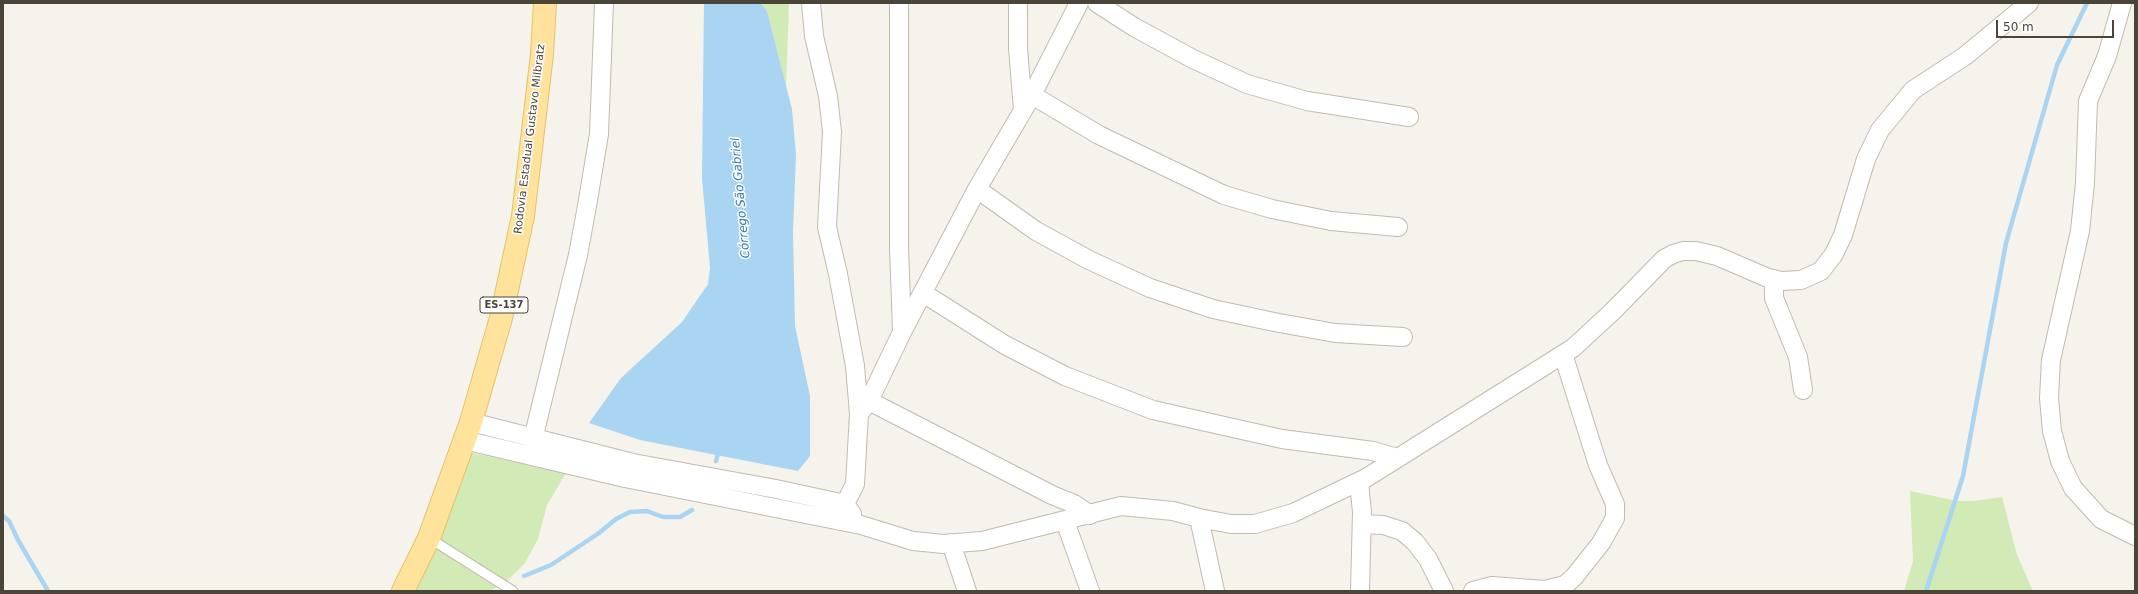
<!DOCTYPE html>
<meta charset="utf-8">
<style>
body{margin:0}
#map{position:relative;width:2138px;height:594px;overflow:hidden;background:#f6f3ec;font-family:"DejaVu Sans",sans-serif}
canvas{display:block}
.frame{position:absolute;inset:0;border:4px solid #4b4439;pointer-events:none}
.scale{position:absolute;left:1996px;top:20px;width:118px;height:18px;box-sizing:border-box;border:2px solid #4b4439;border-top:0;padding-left:5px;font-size:12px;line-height:14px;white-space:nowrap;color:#4b4439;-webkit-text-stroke:3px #fff;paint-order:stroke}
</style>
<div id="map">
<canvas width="2138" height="594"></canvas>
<div class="frame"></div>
<div class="scale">50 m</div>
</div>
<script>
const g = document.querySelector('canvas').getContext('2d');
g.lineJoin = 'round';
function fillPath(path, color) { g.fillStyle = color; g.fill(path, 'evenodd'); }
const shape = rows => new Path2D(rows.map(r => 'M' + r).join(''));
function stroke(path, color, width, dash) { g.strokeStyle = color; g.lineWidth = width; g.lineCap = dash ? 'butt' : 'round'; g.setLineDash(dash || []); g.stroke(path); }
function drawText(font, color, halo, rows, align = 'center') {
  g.font = font + ' "DejaVu Sans",sans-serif'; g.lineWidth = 3; g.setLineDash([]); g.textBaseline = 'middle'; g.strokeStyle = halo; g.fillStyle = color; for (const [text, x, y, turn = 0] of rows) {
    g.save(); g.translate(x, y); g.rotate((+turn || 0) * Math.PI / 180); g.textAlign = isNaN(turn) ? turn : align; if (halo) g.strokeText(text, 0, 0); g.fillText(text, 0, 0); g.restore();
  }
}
const green = shape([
 [761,3,789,3,786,87,767,11],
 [472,453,566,473,547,505,538,539,525,563,506,582,490,591,414,591,433,553],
 [1910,491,1957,501,1974,501,2002,497,2017,555,2033,591,1904,591,1913,561]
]);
const water = shape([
 [704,3,761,3,767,11,792,109,796,155,793,232,795,326,810,396,810,456,798,471,640,440,589,423,621,378,682,322,708,284,710,268,702,178]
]);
const stream = shape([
 [716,461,719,450],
 [3,516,9,521,18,540,48,591],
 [524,576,551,565,599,533,616,519,630,512,647,511,663,517,680,517,692,510],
 [1926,591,1963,476,2006,243,2057,65,2087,3]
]);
const lane = shape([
 [429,538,513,591]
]);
const street = shape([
 [811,3,814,36,828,96,832,132,827,227,838,274,855,366,859,414,855,484,845,504,840,521],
 [899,3,899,247,902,331],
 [1018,3,1018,48,1023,110],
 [1097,3,1134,27,1193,59,1247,84,1307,101,1409,117],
 [2122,3,2107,56,2088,101,2085,183,2080,231,2051,360,2049,398,2052,431,2060,461,2073,488,2101,519,2135,536],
 [1032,95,1099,135,1224,195,1272,209,1331,221,1398,227],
 [977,189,1036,231,1089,260,1150,288,1213,309,1274,322,1335,333,1403,337],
 [1774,279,1774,298,1798,357,1803,390],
 [923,293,1005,345,1065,376,1153,410,1282,439,1373,451,1397,458],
 [869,401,1052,495,1074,504,1090,515],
 [859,414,869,401,902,332,977,189,1032,95,1079,3],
 [471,422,633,463,776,489,845,504,852,514],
 [533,439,578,255,587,206,599,134,604,3],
 [464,440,625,478,861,525,913,541,944,544,982,541,1121,506,1173,511,1199,518],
 [1359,482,1362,512,1360,591],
 [1065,521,1090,591],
 [1362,524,1383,525,1402,531,1415,542,1428,559,1444,591],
 [951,543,967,591],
 [1215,591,1199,518,1231,524,1255,524,1293,513,1366,478,1573,348,1612,312,1664,259,1673,254,1683,251,1696,251,1717,256,1768,278,1782,281,1801,280,1821,271,1834,254,1843,235,1866,159,1880,130,1913,90,1965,56,2029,3],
 [1473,591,1492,586,1545,590,1565,585,1574,577,1601,543,1615,518,1615,504,1598,465,1563,354]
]);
const primary = shape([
 [403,591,429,538,471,422,501,318,523,216,542,54,545,3]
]);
const shields = [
 [504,305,48]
];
const shieldNames = [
 ["ES-137",504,305]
];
const streetNames = [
 ["Rodovia Estadual Gustavo Milbratz",530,139,-83]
];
const waterNames = [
 ["Córrego São Gabriel",741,198,-95]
];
fillPath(green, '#d2eab5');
fillPath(water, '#a9d4f2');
stroke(stream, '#a9d4f2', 4.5);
stroke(lane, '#c2bbae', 11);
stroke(street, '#c2bbae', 20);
stroke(primary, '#e6c16a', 24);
stroke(lane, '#fff', 9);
stroke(street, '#fff', 18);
stroke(primary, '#ffe39c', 22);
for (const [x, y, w] of shields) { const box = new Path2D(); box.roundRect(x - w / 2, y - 8, w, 16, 3); g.fillStyle = '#fff'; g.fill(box); stroke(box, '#4b4439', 1); }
drawText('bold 10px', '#4b4439', null, shieldNames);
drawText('11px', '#4b4439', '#fff', streetNames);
drawText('italic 12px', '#2e7ab2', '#fff', waterNames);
</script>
